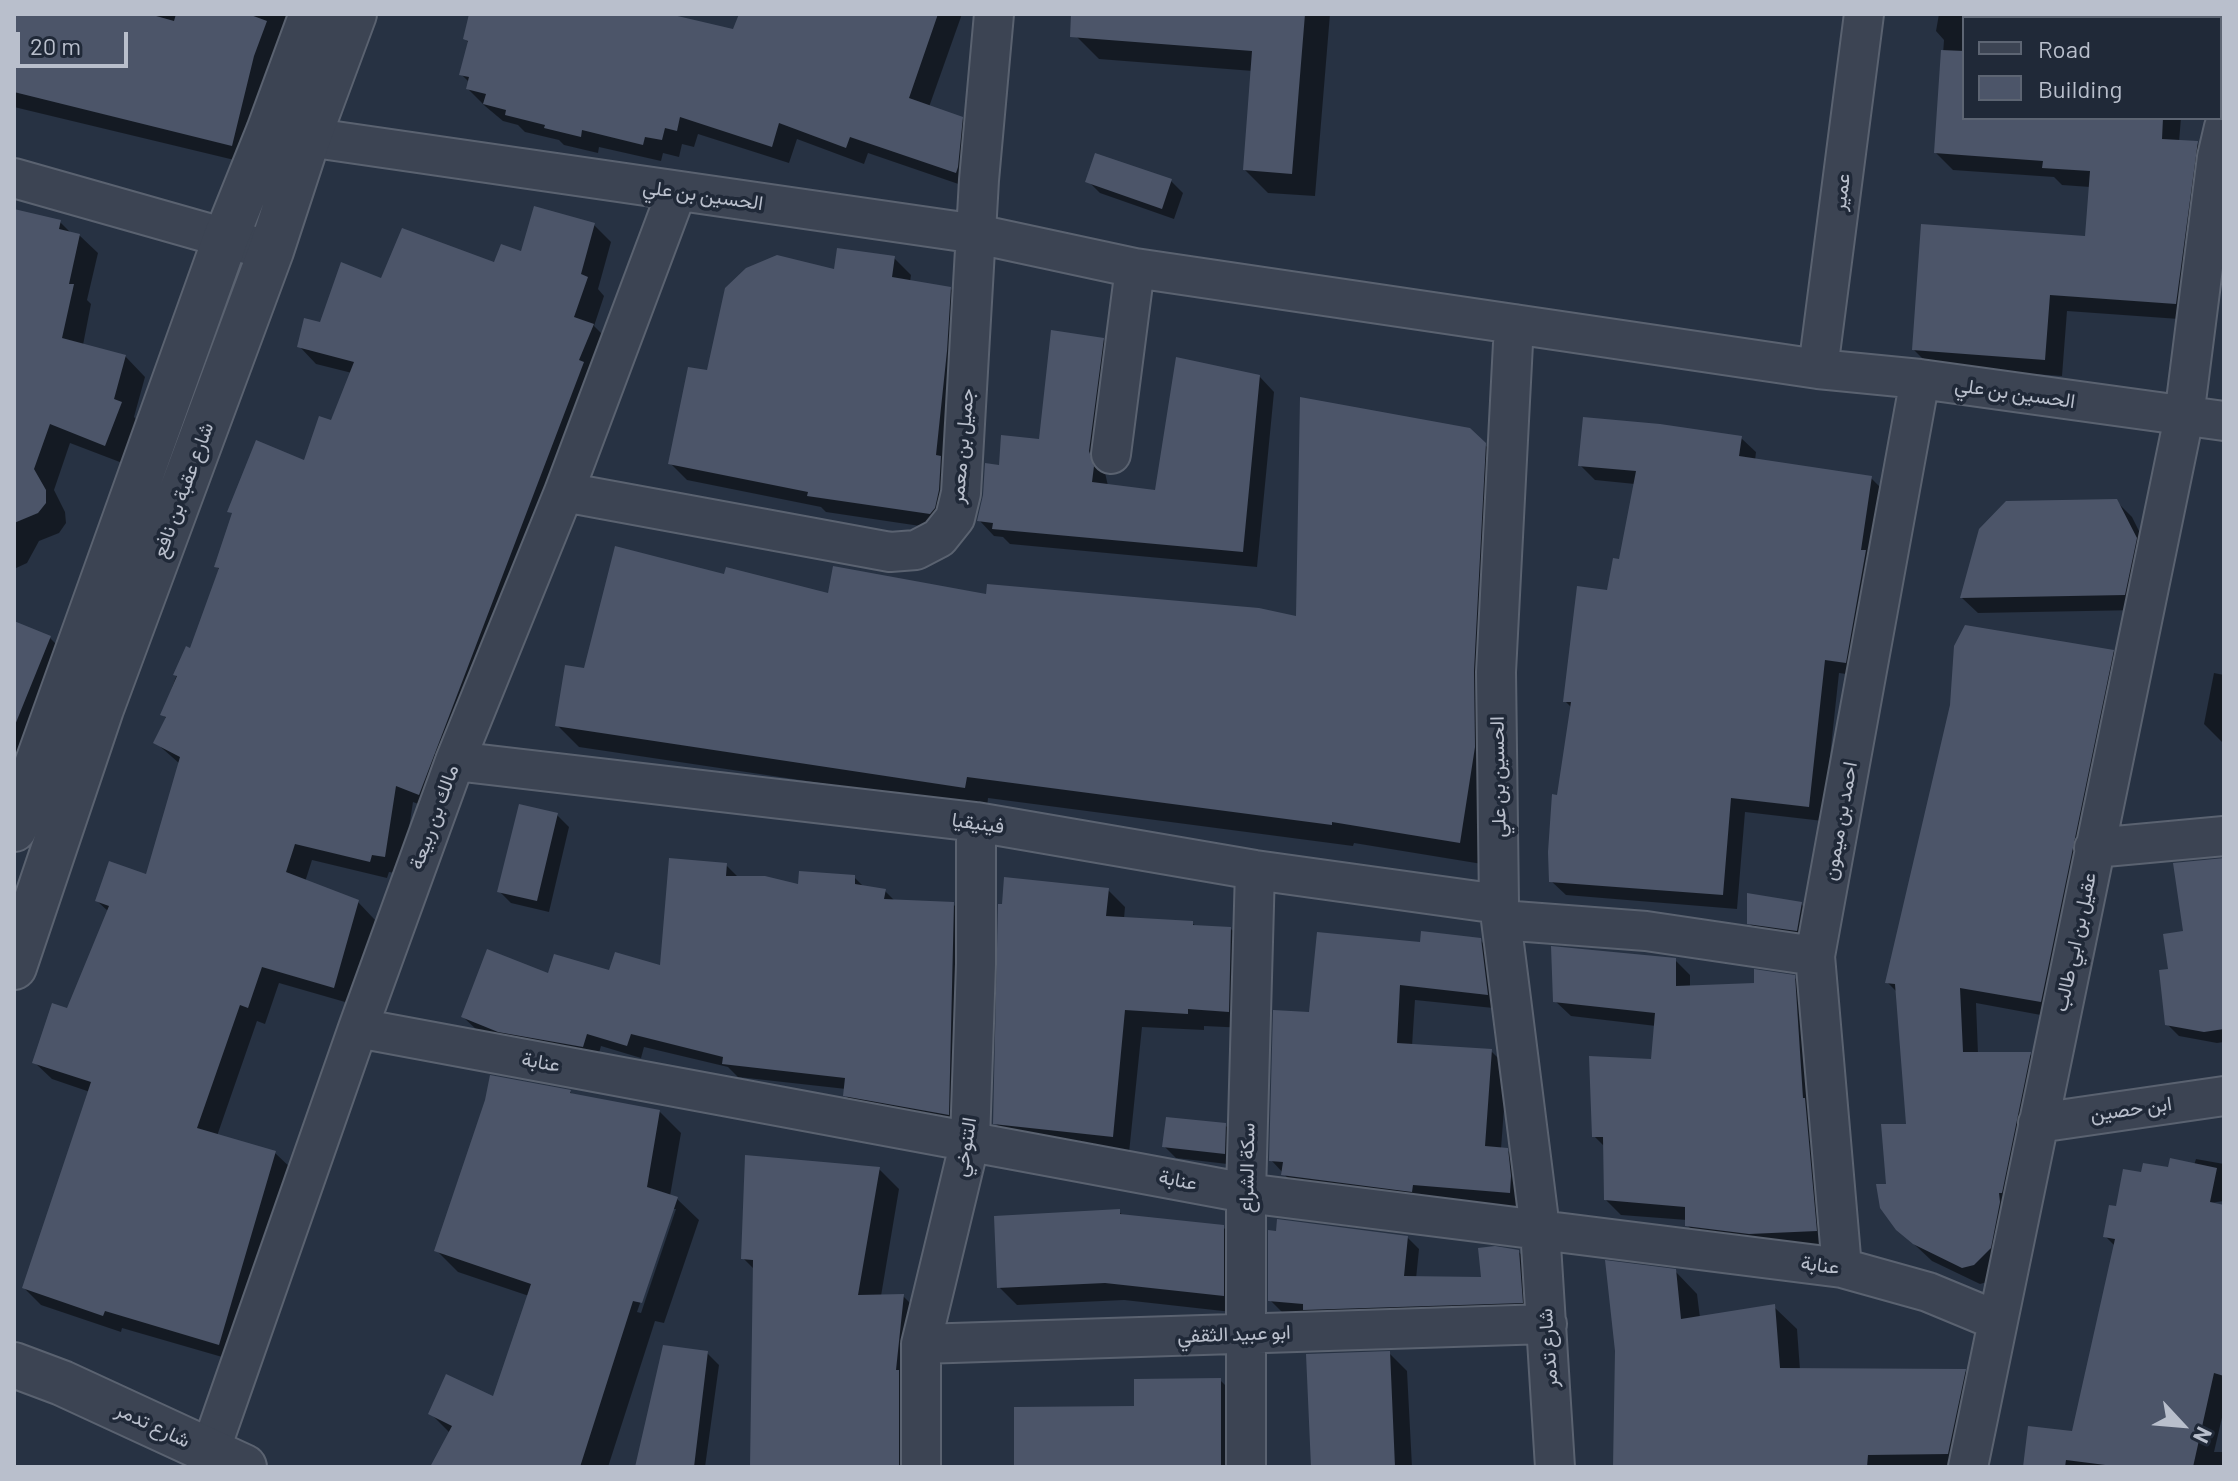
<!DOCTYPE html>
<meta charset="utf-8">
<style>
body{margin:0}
#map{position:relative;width:2238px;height:1481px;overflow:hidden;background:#273243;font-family:Barlow,sans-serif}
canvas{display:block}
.frame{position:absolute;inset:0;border:16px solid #b9bfcc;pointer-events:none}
.legend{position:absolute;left:1962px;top:16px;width:260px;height:104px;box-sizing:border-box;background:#202938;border:2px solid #5d6573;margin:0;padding:10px 14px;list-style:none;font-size:24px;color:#b9bfcc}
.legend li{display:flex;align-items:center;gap:16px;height:40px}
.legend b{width:40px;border:2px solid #5d6573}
.north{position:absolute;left:2142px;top:1385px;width:80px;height:80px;-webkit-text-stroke:6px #202938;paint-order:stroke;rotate:116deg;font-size:22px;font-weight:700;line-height:32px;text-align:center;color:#b9bfcc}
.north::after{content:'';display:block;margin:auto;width:28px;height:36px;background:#b9bfcc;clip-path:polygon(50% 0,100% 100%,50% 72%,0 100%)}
.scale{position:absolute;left:16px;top:32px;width:112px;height:36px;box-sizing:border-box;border:4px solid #b9bfcc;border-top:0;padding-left:10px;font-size:24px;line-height:28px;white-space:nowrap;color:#b9bfcc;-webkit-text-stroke:6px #202938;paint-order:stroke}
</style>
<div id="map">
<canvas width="2238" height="1481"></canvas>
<div class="frame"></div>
<ul class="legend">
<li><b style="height:10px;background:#3c4453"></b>Road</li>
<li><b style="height:22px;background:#4c5569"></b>Building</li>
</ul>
<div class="north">N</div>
<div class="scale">20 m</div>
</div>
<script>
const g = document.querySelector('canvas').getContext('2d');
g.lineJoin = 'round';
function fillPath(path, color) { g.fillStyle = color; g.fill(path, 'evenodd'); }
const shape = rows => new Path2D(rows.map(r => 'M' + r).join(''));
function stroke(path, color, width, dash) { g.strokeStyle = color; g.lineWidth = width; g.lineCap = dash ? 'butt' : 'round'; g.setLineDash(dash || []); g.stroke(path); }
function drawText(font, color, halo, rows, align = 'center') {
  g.font = font + ' Barlow,Vazirmatn,sans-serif'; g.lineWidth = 7; g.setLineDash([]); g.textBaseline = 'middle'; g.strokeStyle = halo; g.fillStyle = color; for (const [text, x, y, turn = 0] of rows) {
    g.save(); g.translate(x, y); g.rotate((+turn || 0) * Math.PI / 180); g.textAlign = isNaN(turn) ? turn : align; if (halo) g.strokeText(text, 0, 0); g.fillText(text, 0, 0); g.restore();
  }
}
const shadow = shape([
 [14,14,298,14,251,164,14,107],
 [479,14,662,14,734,31,741,14,962,14,929,107,962,118,979,136,973,189,868,153,864,164,797,139,789,163,698,134,694,147,682,144,679,157,663,153,661,161,599,147,598,153,564,145,559,140,525,132,518,125,503,121,485,106,468,89,469,82,462,75,469,43,465,39],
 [1078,14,1330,14,1315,196,1268,193,1245,170,1253,71,1099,59,1076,36],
 [1939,14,2167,14,2167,18,1964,18,1964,118,2181,118,2179,142,2197,143,2214,160,2193,320,2067,311,2062,376,1931,367,1914,350,2087,238,2090,187,2062,185,2054,177,1953,170,1936,153,1944,40,1936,31],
 [2205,14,2224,14,2224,67,2220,66,2220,18,2205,18],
 [1088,181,1171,181,1183,193,1174,219,1100,193],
 [14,211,60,222,72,234,79,235,98,253,87,300,91,304,83,345,125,356,145,377,134,417,141,424,125,464,70,443,54,490,65,512,66,523,59,533,39,541,27,563,14,569],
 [594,225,611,242,598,289,604,296,594,326,611,343,437,811,413,802,402,874,389,872,387,878,312,860,305,882,358,902,375,920,352,1004,279,983,265,1024,257,1021,217,1136,275,1153,293,1170,236,1361,122,1328,121,1332,41,1305,24,1288,90,1092,52,1079,34,1062,68,1010,109,912,97,901,148,877,180,764,155,742,167,719,162,714,187,648,192,650,220,570,216,566,233,514,230,511,306,462,332,423,352,373,316,364,299,346,321,325,383,280,495,265],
 [894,258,911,275,910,282,950,288,967,306,947,530,826,512,821,507,687,480,670,463,708,373,836,272],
 [1103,339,1118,355,1104,468,1108,486,1156,492,1259,376,1274,392,1257,567,1010,544,1003,537,994,536,979,520,1000,468,1041,441],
 [1741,438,1756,452,1755,461,1871,478,1886,493,1860,676,1839,673,1823,821,1745,812,1737,909,1566,895,1551,881,1559,797,1572,708,1565,701,1621,561,1635,484,1595,480,1580,465],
 [1484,444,1507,467,1482,864,1354,843,1353,846,988,798,987,808,579,747,557,725,585,671,725,577,830,595,988,597,1298,618],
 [2116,501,2132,517,2151,555,2140,610,1978,613,1962,598],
 [14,623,50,638,68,656,27,757,14,752],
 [2113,651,2129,668,2057,1018,1976,1003,1978,1054,2030,1054,2046,1071,1991,1281,1980,1284,1932,1261,1898,1229,1888,1186,1908,1126,1898,993,1887,982],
 [2214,673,2224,675,2224,744,2204,724],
 [557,815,569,827,549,912,511,903,499,891],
 [2224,860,2224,1042,2217,1043,2179,1036,2167,1024,2170,970,2185,933],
 [726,865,739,878,800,886,854,877,865,888,885,891,896,902,953,904,967,918,962,1128,859,1109,845,1095,846,1089,738,1077,728,1067,644,1047,641,1058,601,1046,597,1060,513,1045,477,1030,463,1017,550,976,662,968],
 [1108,890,1125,907,1124,919,1192,923,1197,927,1231,929,1248,946,1246,1028,1204,1026,1204,1030,1142,1027,1129,1153,1012,1140,995,1123],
 [1801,904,1813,916,1809,942,1761,935,1749,923],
 [1480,940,1496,956,1503,1009,1415,1000,1412,1046,1491,1051,1507,1067,1501,1149,1507,1150,1523,1166,1525,1208,1299,1190,1271,1160,1311,1014,1422,944],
 [1675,960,1690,975,1690,988,1756,984,1794,977,1809,992,1831,1246,1766,1248,1703,1241,1687,1225,1687,1220,1621,1215,1606,1200,1605,1147,1594,1136,1653,1062,1656,1026,1571,1016,1555,1001],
 [570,1092,574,1096,659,1111,681,1133,670,1196,677,1199,699,1220,664,1323,655,1321,608,1467,433,1467,450,1433,430,1413,494,1399,529,1296,458,1272,436,1250],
 [672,1209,676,1209,641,1313,637,1312],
 [1225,1125,1237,1137,1236,1165,1176,1158,1164,1146],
 [2196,1159,2224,1164,2224,1201,2210,1203,2224,1207,2224,1409,2214,1452,2224,1452,2224,1467,2026,1467,2074,1434,2116,1247,2105,1236,2117,1209,2194,1165],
 [879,1169,899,1189,881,1296,903,1296,923,1316,920,1467,752,1467,755,1270,743,1258],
 [1119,1212,1124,1216,1223,1227,1241,1245,1241,1313,1124,1300,1017,1305,999,1287],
 [1407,1237,1419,1249,1416,1279,1483,1279,1518,1251,1530,1264,1534,1314,1311,1315,1282,1312,1270,1300],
 [1675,1271,1697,1294,1700,1318,1774,1307,1797,1329,1800,1370,1965,1371,1987,1393,1972,1467,1622,1467],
 [707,1353,719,1365,705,1467,637,1467],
 [1389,1353,1407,1371,1412,1467,1313,1467],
 [1220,1380,1244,1404,1244,1467,1017,1467,1136,1408]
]);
const building = shape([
 [14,14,149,14,174,21,176,14,248,14,267,21,254,56,232,146,14,92],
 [469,14,669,14,733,29,739,14,938,14,909,98,963,117,958,167,956,173,850,137,846,148,779,123,772,147,680,117,677,131,665,128,662,140,645,137,643,145,582,130,581,137,544,128,545,125,505,115,506,110,483,104,486,94,466,89,469,77,459,75,468,41,463,39],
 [1071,14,1305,14,1292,174,1243,170,1252,51,1070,37],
 [1941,50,1964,51,1964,118,2163,118,2162,139,2198,141,2176,304,2050,295,2045,360,1912,350,1921,224,2085,236,2090,171,2042,168,2043,161,1934,153],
 [1095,153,1172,179,1162,209,1085,182],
 [534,206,595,223,581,274,588,277,574,317,594,324,579,360,584,362,419,795,396,786,385,857,372,855,370,862,295,844,286,872,359,900,334,988,262,967,248,1008,240,1005,197,1128,276,1151,219,1345,105,1311,103,1316,22,1288,91,1082,32,1063,52,1003,67,1008,109,906,95,901,109,861,146,874,180,757,153,743,166,717,160,715,177,676,173,675,186,646,190,648,219,568,214,567,232,513,227,512,256,440,304,460,319,416,331,420,354,362,297,347,304,318,320,322,341,262,381,278,402,228,494,262,501,244,521,251],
 [14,209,61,220,59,229,80,234,69,284,74,284,62,338,126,355,114,399,122,402,105,446,50,424,34,469,46,490,46,503,38,513,14,523],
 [837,248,895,256,892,277,951,287,947,351,936,455,941,456,939,490,935,508,930,514,807,496,808,492,668,464,688,367,707,370,725,288,746,268,777,255,834,269],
 [1051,330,1104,338,1089,451,1094,466,1092,482,1155,490,1176,357,1260,375,1243,552,992,529,993,523,977,521,983,495,985,463,999,465,1001,435,1039,439],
 [1300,397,1470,428,1486,443,1474,671,1475,747,1460,843,1332,822,1332,825,967,777,965,788,555,726,565,665,584,668,615,546,724,574,726,567,828,593,833,566,986,594,987,584,1259,608,1296,616],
 [1583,417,1660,424,1742,436,1739,456,1872,476,1861,550,1866,550,1846,663,1825,660,1809,807,1731,798,1723,895,1549,882,1548,852,1552,794,1557,795,1571,702,1563,702,1577,586,1607,590,1613,558,1619,559,1636,471,1578,466],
 [2117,499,2137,538,2125,595,1960,598,1979,529,2006,501],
 [14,621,51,636,15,725,14,724],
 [1965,625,2114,650,2041,1002,1960,988,1963,1052,2031,1052,2002,1193,1999,1193,2000,1202,1991,1248,1974,1265,1962,1268,1913,1244,1896,1230,1880,1208,1876,1184,1886,1184,1881,1124,1906,1124,1895,984,1885,983,1950,705,1954,646],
 [519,804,558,813,537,901,497,892],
 [669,858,727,863,726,876,765,876,798,884,799,871,855,875,855,884,886,889,884,899,954,902,949,1115,843,1096,845,1078,722,1064,723,1057,631,1034,627,1046,587,1034,583,1047,498,1032,461,1017,487,949,548,973,554,954,609,970,615,952,660,965],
 [2224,858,2224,1029,2204,1032,2165,1025,2159,970,2168,969,2163,934,2183,931,2173,863],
 [1004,877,1109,888,1106,916,1193,921,1193,925,1231,927,1229,1012,1188,1009,1188,1014,1125,1010,1113,1137,993,1124,998,904,1002,904],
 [1747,893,1802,902,1797,931,1747,924],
 [1421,931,1481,938,1488,995,1400,985,1397,1043,1492,1049,1485,1146,1508,1148,1511,1176,1510,1193,1413,1185,1412,1192,1281,1175,1283,1162,1269,1161,1273,1010,1309,1012,1317,932,1420,942],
 [1551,946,1676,958,1676,986,1754,983,1754,969,1795,975,1803,1098,1805,1098,1817,1231,1749,1234,1685,1226,1685,1207,1604,1200,1603,1137,1592,1137,1589,1056,1651,1059,1655,1013,1553,1002],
 [490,1075,571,1090,570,1093,660,1110,647,1187,678,1197,642,1303,633,1301,580,1467,430,1467,452,1426,428,1414,446,1374,493,1396,531,1284,434,1251,485,1100],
 [1166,1117,1226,1123,1225,1154,1162,1147],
 [745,1155,880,1167,858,1295,904,1294,896,1370,899,1370,899,1467,750,1467,753,1260,741,1259],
 [2170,1158,2217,1168,2210,1202,2224,1205,2224,1376,2214,1373,2193,1467,2121,1467,2066,1460,2065,1467,2023,1467,2028,1426,2072,1431,2115,1239,2103,1237,2109,1205,2116,1206,2123,1169,2141,1172,2143,1163,2168,1167],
 [1120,1209,1120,1214,1224,1225,1224,1296,1105,1283,997,1288,994,1216],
 [1277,1219,1408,1236,1404,1276,1481,1277,1478,1248,1495,1246,1519,1250,1523,1303,1303,1310,1303,1304,1268,1301,1268,1230,1276,1231],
 [1605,1260,1676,1269,1681,1319,1775,1304,1780,1368,1966,1369,1948,1454,1868,1455,1867,1467,1613,1467,1615,1351],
 [663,1345,708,1351,694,1467,635,1467],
 [1390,1351,1395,1467,1311,1467,1306,1354],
 [1221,1378,1221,1467,1014,1467,1014,1407,1134,1406,1134,1379]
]);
const minor = shape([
 [280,133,977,234,1135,268,1818,369,1920,379,2224,421],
 [14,178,271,251],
 [1514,324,1496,672,1499,904,1540,1229,1555,1467],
 [1818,369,1864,14],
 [1111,454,1135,268],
 [564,492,890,552,916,550,939,538,955,518,961,493,979,180,994,14],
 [455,761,976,822,1255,870,1499,904],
 [2094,848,2224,836],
 [1501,920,1646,931,1815,956],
 [358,1028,1246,1193,1842,1268,1928,1292,1998,1321],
 [2038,1123,2224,1096],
 [1842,1268,1815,956,1920,379],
 [921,1344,1547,1324],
 [210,1451,358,1028,455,761,564,492,677,191],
 [921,1467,921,1344,970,1141,976,964,976,822],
 [1246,1467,1246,1193,1255,870],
 [1968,1467,2184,417,2217,157,2224,127]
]);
const tertiary = shape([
 [14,829,225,240,269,131,312,14],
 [14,967,101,709,271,251,308,138,354,14],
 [14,1365,62,1383,244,1467]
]);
const streetNames = [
 ["عمير",1841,192,-83],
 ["الحسين بن علي",703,195,8],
 ["الحسين بن علي",2015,393,8],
 ["جميل بن معمر",962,446,-85],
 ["شارع عقبة بن نافع",183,490,-70],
 ["الحسين بن علي",1498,777,-91],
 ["مالك بن ربيعة",434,817,-70],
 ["احمد بن ميمون",1840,821,-80],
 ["فينيقيا",978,823,8],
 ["عقيل بن ابي طالب",2075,942,-78],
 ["عنابة",541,1062,10],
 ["ابن حصين",2131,1109,-8],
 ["التنوخي",965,1147,-81],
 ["سكة الشراع",1247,1168,-89],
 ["عنابة",1178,1180,11],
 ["عنابة",1820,1265,8],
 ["ابو عبيد الثقفي",1234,1334,-2],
 ["شارع تدمر",1548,1348,-94],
 ["شارع تدمر",153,1425,25]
];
fillPath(shadow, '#0007');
fillPath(building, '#4c5569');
stroke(minor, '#5a6270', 42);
stroke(tertiary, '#5a6270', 48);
stroke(minor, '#3c4453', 38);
stroke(tertiary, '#3c4453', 44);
drawText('20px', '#b9bfcc', '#202938', streetNames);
</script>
